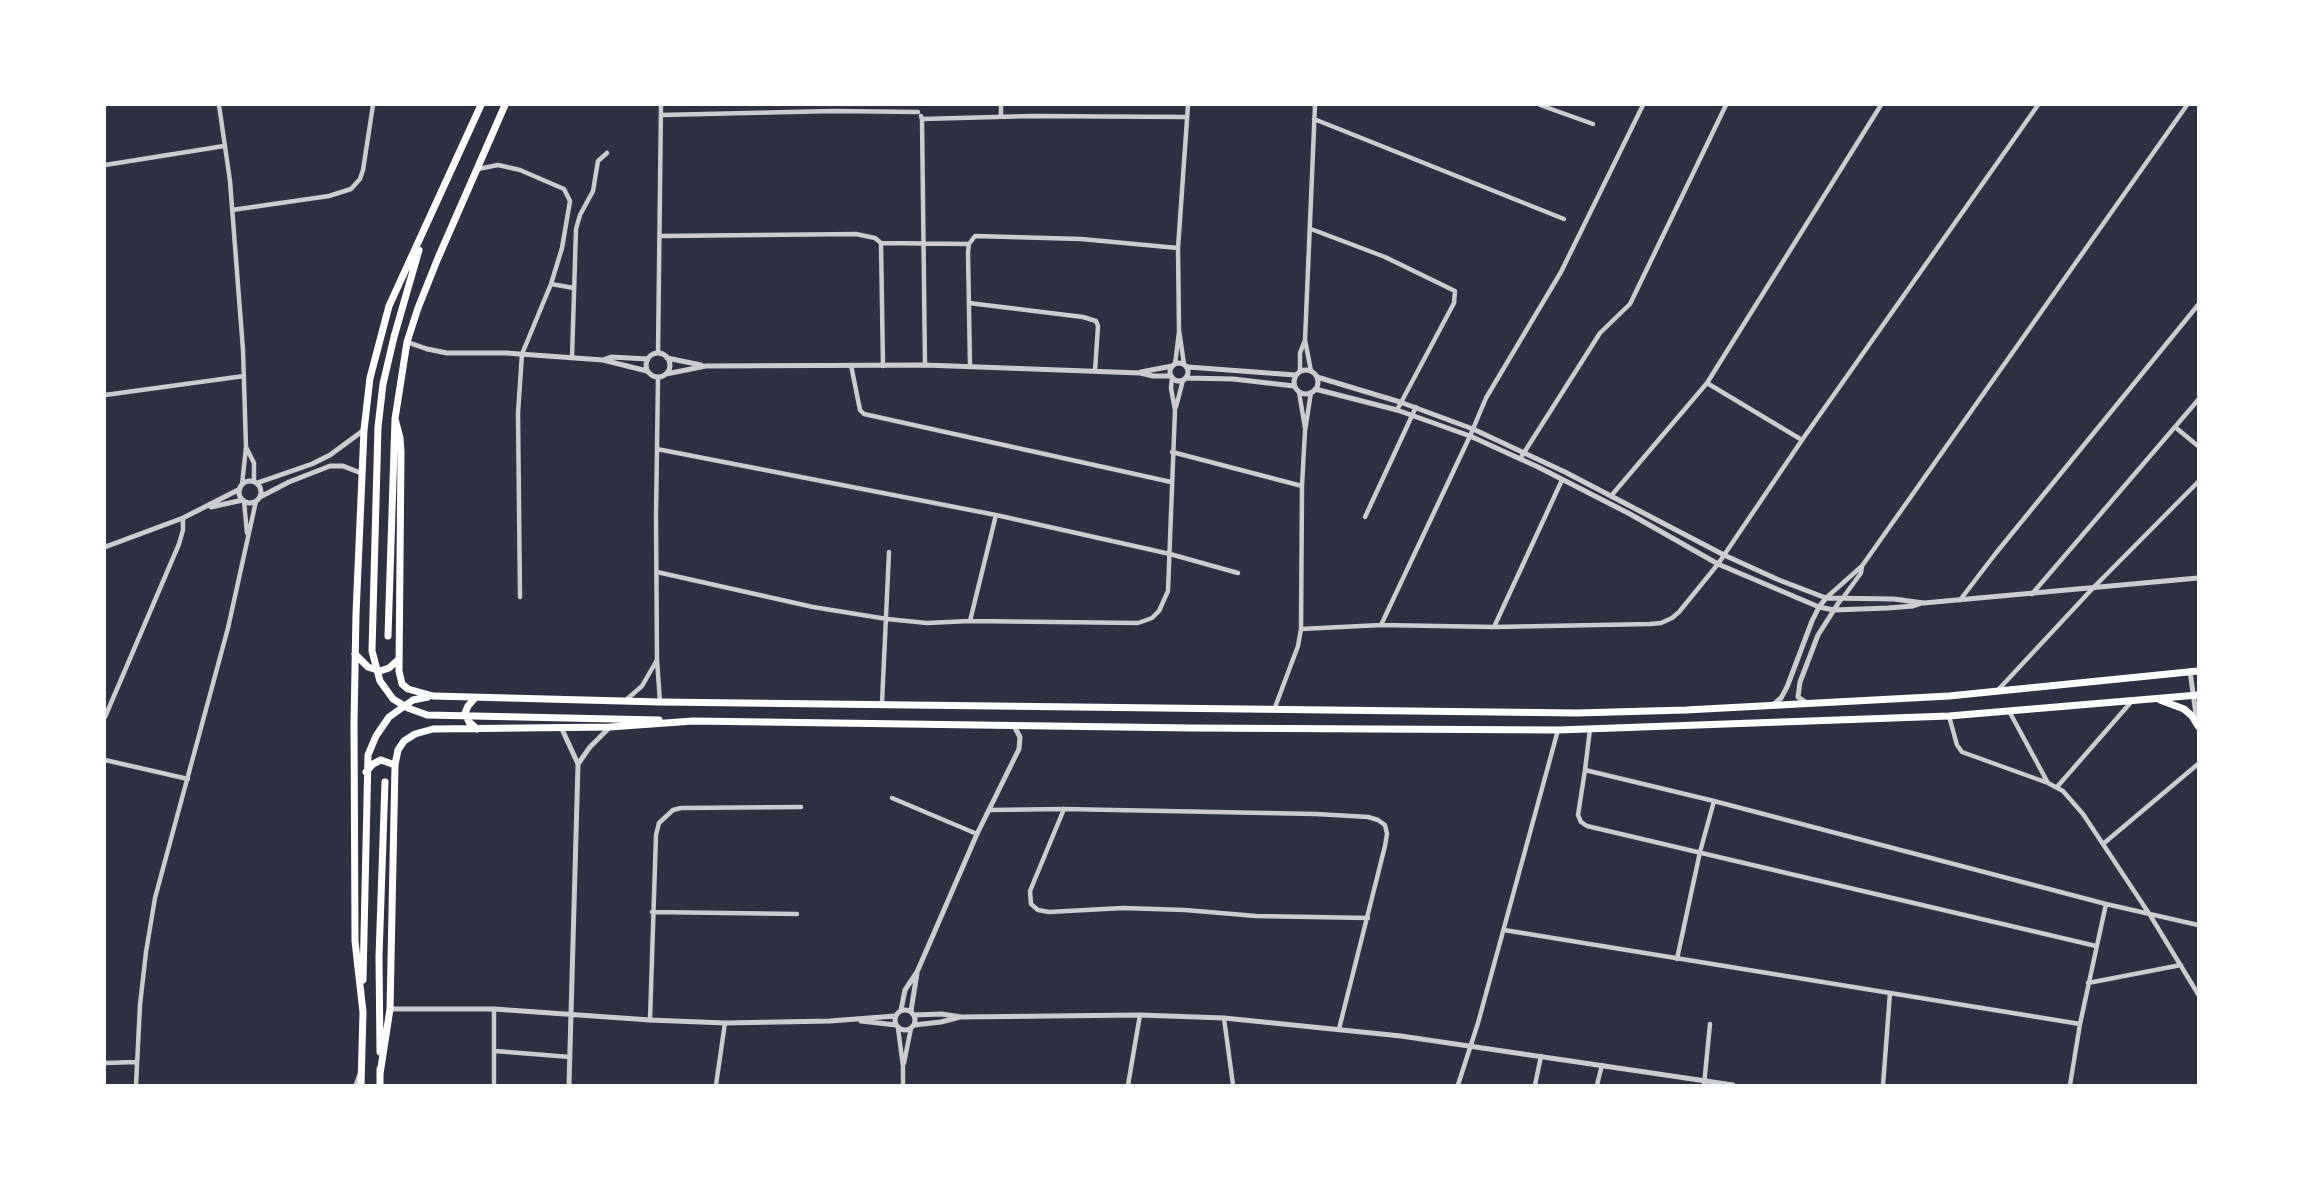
<!DOCTYPE html>
<style>
body{margin:0}
#map{position:relative;width:2303px;height:1190px;overflow:hidden;background:#2d3142;font-family:Helvetica,sans-serif}
canvas{display:block}
.frame{position:absolute;inset:0;border:106px solid #fff;pointer-events:none}
</style>
<div id="map">
<canvas width="2303" height="1190"></canvas>
<div class="frame"></div>
</div>
<script>
const g = document.querySelector('canvas').getContext('2d');
g.lineJoin = 'round';
const shape = rows => new Path2D(rows.map(r => 'M' + r).join(''));
function stroke(path, color, width, dash) { g.strokeStyle = color; g.lineWidth = width; g.lineCap = dash ? 'butt' : 'round'; g.setLineDash(dash || []); g.stroke(path); }
const minor = shape([
 [219,105,230,181,243,350,246,447,242,485],
 [1540,105,1593,124],
 [661,115,834,111,918,112],
 [921,116,922,119,925,365],
 [1001,116,1001,105],
 [922,119,1032,116,1186,117],
 [1314,119,1564,219],
 [105,165,224,146],
 [478,169,498,165,520,170,564,189,570,201,562,248,551,284,522,354,518,413,520,597],
 [232,210,329,196,351,189,360,179,363,170,373,105],
 [1311,229,1385,257,1455,291,1454,303,1397,410],
 [661,236,856,234,875,238,881,243,969,244],
 [881,243,883,366],
 [551,284,574,288],
 [969,303,1083,317,1096,321,1098,326,1095,371],
 [1305,340,1311,371],
 [658,353,661,105],
 [572,358,576,229,580,215,593,191,598,161,607,153],
 [1175,364,1179,332],
 [1184,364,1179,330,1178,248,1188,105],
 [851,365,860,410,864,414,1171,482],
 [970,366,968,252,969,244,975,236,1081,239,1178,248],
 [1300,371,1300,353,1305,340,1315,105],
 [658,377,656,517,657,660,660,702],
 [1707,383,1802,440],
 [1299,392,1305,428],
 [105,395,244,376],
 [1176,407,1183,380],
 [2175,427,2198,446],
 [246,447,254,463,254,481],
 [657,449,996,515,1170,554,1238,573],
 [1172,452,1302,486],
 [1520,459,1600,333,1630,304,1726,105],
 [1611,496,1707,383,1881,105],
 [244,501,247,533],
 [1365,517,1416,407],
 [657,572,813,607,887,619,927,623,970,621,1138,623,1152,618,1159,611,1168,591,1175,410,1171,388,1172,377],
 [2032,594,2198,400],
 [1826,598,1862,566,2187,105],
 [1842,599,1861,573,1862,566],
 [1960,600,1996,553,2198,305],
 [970,621,996,515],
 [1381,625,1470,436,1486,398,1561,272,1643,105],
 [1494,627,1562,480],
 [1301,629,1381,625,1494,627,1650,624,1661,623,1672,618,1679,612,1718,564,1802,440,2038,105],
 [1998,690,2093,588,2198,482],
 [626,700,642,686,657,660],
 [882,703,889,552],
 [1274,710,1298,646,1301,629,1302,486,1305,431,1311,392],
 [2009,711,2048,783],
 [1949,716,1957,745,1962,752,2048,783,2063,791,2083,814,2150,915,2198,994],
 [105,717,179,544,183,530,183,518],
 [105,760,188,779],
 [1585,770,1590,729],
 [2057,787,2132,701],
 [892,798,977,834],
 [1064,809,1030,891,1031,904,1038,910,1049,912,1123,908,1185,910,1256,916,1368,918],
 [989,810,1064,809,1316,814,1368,817,1378,820,1385,825,1387,834,1385,846,1339,1029],
 [2103,844,2198,764],
 [652,912,797,914],
 [1504,930,2080,1024],
 [2096,946,1587,826,1581,822,1578,815,1585,770,1714,801,2106,904,2198,925],
 [1677,959,1700,852,1714,801],
 [2088,983,2181,965],
 [494,1009,494,1085],
 [1224,1018,1233,1085],
 [650,1020,656,835,659,823,673,810,681,808,801,807],
 [898,1028,903,1066,903,1085],
 [495,1051,570,1057],
 [105,1063,136,1062],
 [904,1063,911,1028],
 [136,1085,140,1005,146,952,155,898,228,628,256,501],
 [716,1085,725,1023],
 [1128,1085,1140,1015],
 [1458,1085,1478,1023,1558,730],
 [1535,1085,1541,1056],
 [1597,1085,1602,1065],
 [1704,1085,1710,1024],
 [1883,1085,1890,993],
 [2070,1085,2080,1024,2106,904]
]);
const tertiary = shape([
 [407,342,427,349,447,353,506,353,603,360,647,371],
 '646 365a12 12 0 1 1 24 0a12 12 0 1 1-24 0Z',
 [667,358,701,365],
 [603,360,611,357,648,359],
 '1170 372a9 9 0 1 1 18 0a9 9 0 1 1-18 0Z',
 [1188,367,1295,375],
 '1294 382a12 12 0 1 1 24 0a12 12 0 1 1-24 0Z',
 [1141,372,1172,366],
 [666,374,706,366,925,365,1140,373,1153,376,1171,376],
 [1317,377,1400,402,1473,429,1565,472,1724,555,1779,580,1826,598,1894,599,1924,603,2198,578],
 [1186,378,1233,379,1294,386],
 [1315,389,1397,410,1470,436,1538,467,1630,514,1718,564,1819,607,1834,610,1888,608,1913,606,1922,603],
 '239 492a11 11 0 1 1 22 0a11 11 0 1 1-22 0Z',
 [257,483,312,464,330,455,364,430],
 [260,497,289,482,330,466,343,466,361,473],
 [211,507,243,500],
 [105,547,183,518,240,489],
 [2190,671,2197,722],
 [1807,703,1798,697,1800,682,1818,635,1841,599],
 [1773,705,1781,698,1787,687,1812,621,1819,607,1826,598],
 [561,727,578,764,569,1085],
 [578,764,590,747,610,727],
 [390,1009,494,1009,650,1020,725,1023,830,1021,895,1016],
 '895 1020a10 10 0 1 1 20 0a10 10 0 1 1-20 0Z',
 [901,1010,905,990,917,972,977,834,1019,749,1020,737,1014,726],
 [911,1011,917,973],
 [914,1015,942,1014,961,1017,1140,1015,1224,1018,1401,1036,1733,1085],
 [861,1021,896,1025],
 [914,1025,941,1022,960,1017],
 [356,1085,360,1074]
]);
const primary = shape([
 [419,250,394,337,383,384,378,427,372,651,380,681,393,699,408,708,427,715,659,720],
 [395,419,400,438,401,452,399,671,402,684,408,689,433,696,660,702,1577,713,1686,710,1949,696,2198,671],
 [388,636,395,419,407,342,418,308,438,258,505,105],
 [355,654,368,667,380,671,389,668,399,659],
 [475,698,468,706,465,713,469,722,477,729],
 [2160,700,2184,709,2192,716,2198,726],
 [366,772,373,764,381,760,395,765],
 [363,980,368,755,376,736,389,717,413,700,428,697],
 [380,1052,379,956,385,782],
 [380,1069,380,1085],
 [380,1074,390,1009,395,765,398,750,404,741,415,734,433,729,610,727,693,721,1191,728,1558,730,1949,716,2198,695],
 [361,1085,363,1012,355,941,354,723,356,614,364,430,370,378,389,306,481,105]
]);
stroke(minor, '#caccd0', 4.5);
stroke(tertiary, '#caccd0', 5);
stroke(primary, '#fff', 7);
</script>
